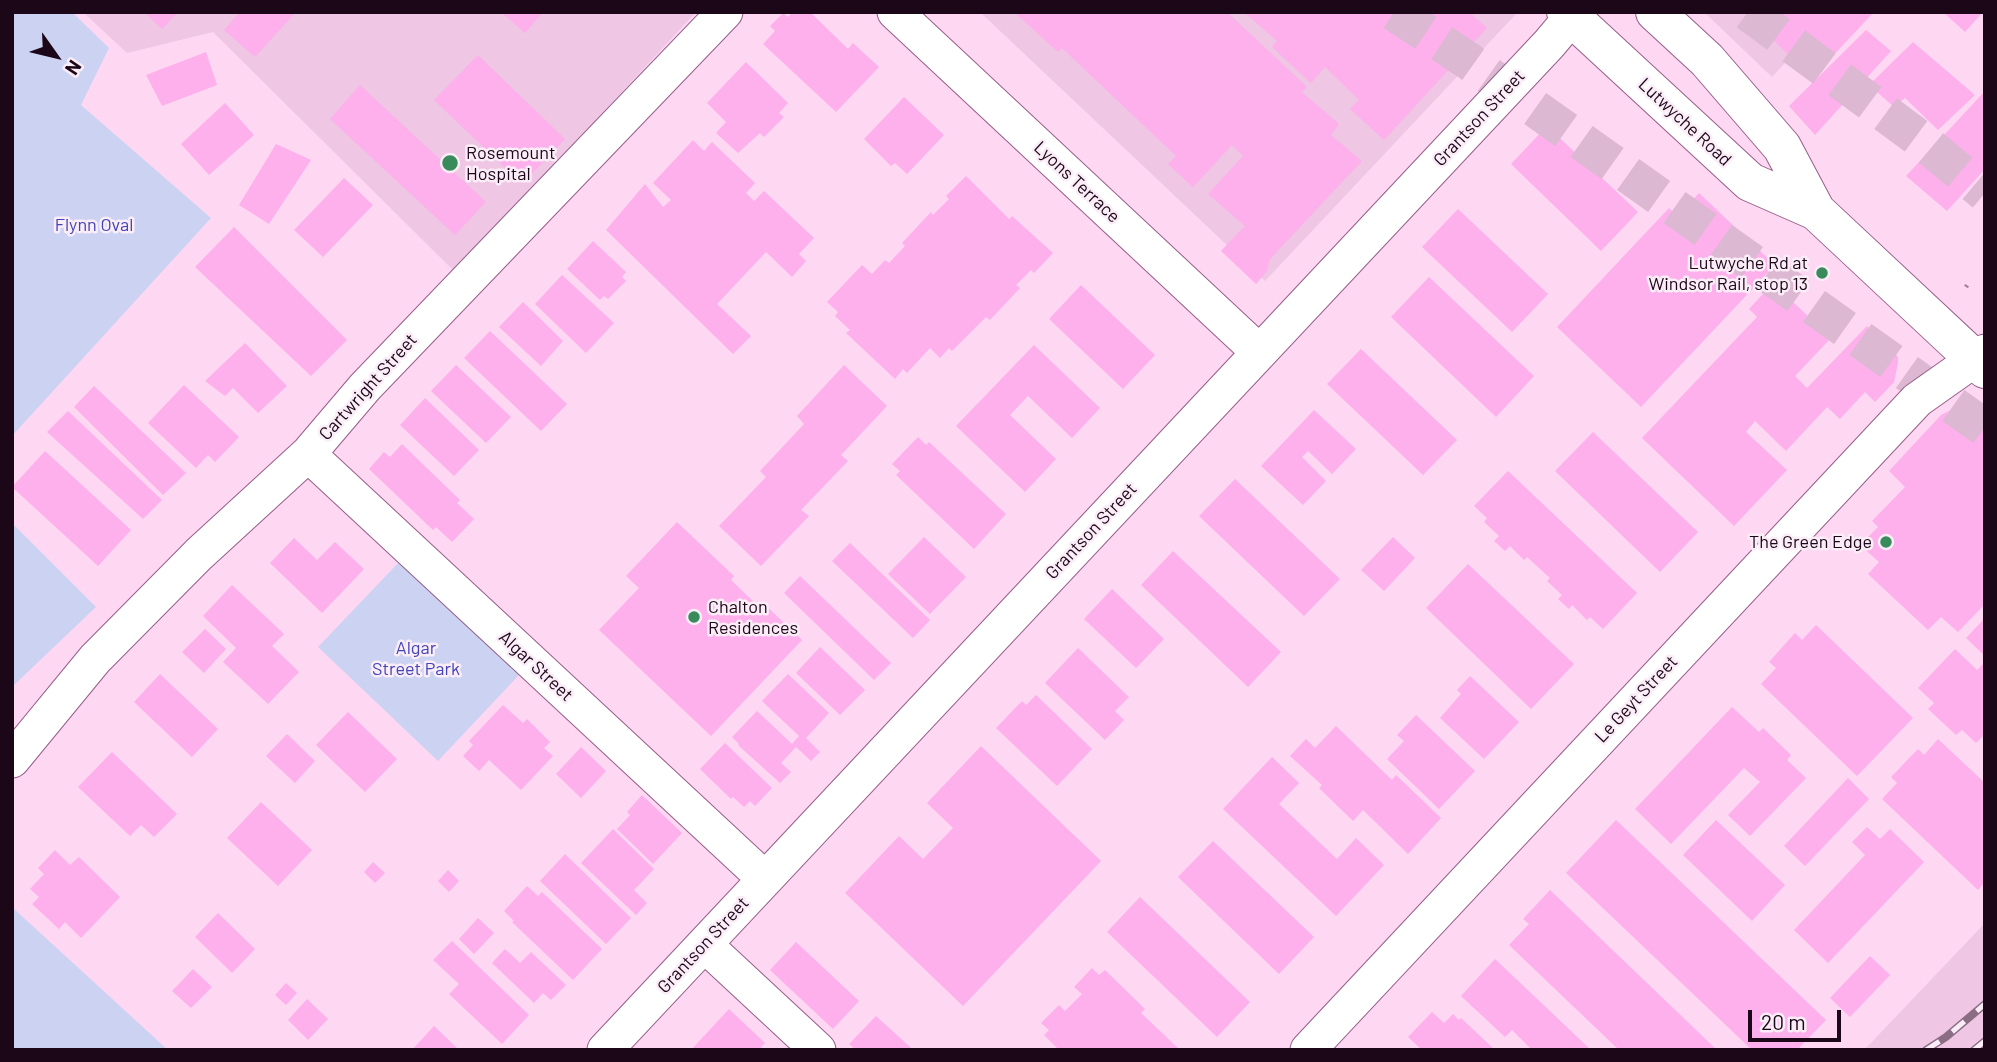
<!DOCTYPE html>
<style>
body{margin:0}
#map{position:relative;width:1997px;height:1062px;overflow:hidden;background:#fed7f3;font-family:Barlow,sans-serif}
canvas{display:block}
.frame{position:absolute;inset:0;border:14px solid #1c0718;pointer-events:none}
.north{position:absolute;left:21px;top:21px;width:70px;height:70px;-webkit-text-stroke:5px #faedf7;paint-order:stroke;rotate:124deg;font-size:19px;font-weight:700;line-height:28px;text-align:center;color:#1c0718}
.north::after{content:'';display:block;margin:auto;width:24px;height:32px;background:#1c0718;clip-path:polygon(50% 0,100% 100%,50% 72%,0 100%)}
.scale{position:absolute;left:1748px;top:1010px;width:93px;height:32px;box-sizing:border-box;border:4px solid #1c0718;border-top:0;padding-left:9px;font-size:21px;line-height:24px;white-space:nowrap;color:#1c0718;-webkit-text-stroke:5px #faedf7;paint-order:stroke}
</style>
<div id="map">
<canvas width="1997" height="1062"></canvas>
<div class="frame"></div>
<div class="north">N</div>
<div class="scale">20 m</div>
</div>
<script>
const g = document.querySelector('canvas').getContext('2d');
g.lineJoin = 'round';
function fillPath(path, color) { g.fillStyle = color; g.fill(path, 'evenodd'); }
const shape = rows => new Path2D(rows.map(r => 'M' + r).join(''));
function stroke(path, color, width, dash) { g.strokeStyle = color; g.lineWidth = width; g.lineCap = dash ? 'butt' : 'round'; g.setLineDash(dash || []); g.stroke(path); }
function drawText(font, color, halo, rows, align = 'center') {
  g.font = font + ' Barlow,sans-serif'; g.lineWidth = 5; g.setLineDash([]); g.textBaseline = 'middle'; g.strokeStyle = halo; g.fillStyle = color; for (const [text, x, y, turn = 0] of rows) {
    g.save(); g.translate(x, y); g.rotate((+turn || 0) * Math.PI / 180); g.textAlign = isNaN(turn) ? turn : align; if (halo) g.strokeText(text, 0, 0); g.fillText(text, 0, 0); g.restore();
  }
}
const built = shape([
 [83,12,696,12,455,272,213,32,127,53],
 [980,12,1514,12,1516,14,1265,281],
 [1704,12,1832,12,1772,77],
 [1985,923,1985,1050,1862,1050,1867,1047]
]);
const green = shape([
 [12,12,72,12,109,48,81,105,211,218,12,436],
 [12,523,96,607,12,687],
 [400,561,519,675,438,761,318,647],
 [12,907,168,1050,12,1050]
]);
const building = shape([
 [144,12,178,12,162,29],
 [240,12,293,12,294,14,255,57,224,30],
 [501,12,543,12,525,33],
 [793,12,810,12,848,49,853,43,879,67,836,112,763,44,775,31,770,26,783,13,788,17],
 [1014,12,1227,12,1307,87,1302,92,1339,124,1331,135,1362,161,1270,259,1267,271,1256,284,1221,251,1245,226,1208,194,1243,156,1232,145,1193,187,1168,164,1176,156,1062,48,1058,52],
 [1244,12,1469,12,1487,28,1384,140,1350,109,1359,100,1325,67,1311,83,1272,47,1277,41],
 [1745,12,1874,12,1812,78],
 [1943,12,1983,12,1965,32],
 [1866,30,1891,51,1815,135,1789,106],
 [1913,42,1975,95,1938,130,1905,98,1894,107,1869,85],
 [206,52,217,85,162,106,146,75],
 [478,55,565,139,522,184,434,100],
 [746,62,788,103,779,113,784,117,764,137,760,133,738,153,716,133,726,122,707,103],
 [360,85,486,202,455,235,330,119],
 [1985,91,1985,169,1947,211,1906,176],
 [904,97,944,135,907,174,895,163,891,166,864,139],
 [225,103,254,135,209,175,181,144],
 [1547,126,1638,212,1601,251,1511,164],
 [693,140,704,151,712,142,755,183,746,193,754,201,764,191,814,238,799,254,806,261,792,277,766,252,717,304,751,336,733,354,606,230,645,184,663,207,671,200,653,183],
 [276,144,311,160,269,224,239,205],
 [966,176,1009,219,1012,216,1053,253,1034,273,1031,270,1016,285,1020,288,990,320,986,317,952,351,949,348,940,358,930,348,907,373,903,369,895,379,846,333,850,330,835,316,838,312,827,302,862,265,872,274,885,260,889,263,905,246,902,243,931,212,933,215,949,199,946,196],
 [344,178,373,205,323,257,294,230],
 [1699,193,1775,265,1641,407,1557,327,1669,208,1678,216],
 [1458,209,1548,294,1512,332,1422,247],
 [234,227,347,340,311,376,195,267],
 [593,241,626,272,622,277,626,281,608,299,604,296,600,300,567,269],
 [562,275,614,323,586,353,535,304],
 [1429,277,1534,376,1496,417,1391,317],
 [1773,283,1831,338,1795,376,1807,388,1867,326,1898,357,1898,363,1894,382,1875,402,1865,392,1840,419,1827,407,1786,451,1755,421,1746,432,1787,470,1734,526,1642,438,1757,317,1749,309],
 [1081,285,1155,355,1123,389,1049,319],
 [523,302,563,341,541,366,499,327],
 [490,331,567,404,541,431,464,358],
 [245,343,287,386,258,413,233,388,225,396,205,381],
 [1034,345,1100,408,1072,438,1028,396,1010,415,1056,459,1025,492,956,426],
 [1361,349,1457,440,1423,475,1327,384],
 [456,365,511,417,486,443,431,391],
 [844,365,887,406,841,455,848,461,801,510,809,516,761,566,719,526,766,477,760,471,804,424,797,416],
 [184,385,239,437,215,462,208,455,196,468,148,423],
 [94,386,186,473,163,495,74,407],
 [425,398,479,450,454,476,400,425],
 [1314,410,1356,449,1332,474,1308,451,1302,457,1326,481,1303,505,1261,466],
 [68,411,162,500,143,519,47,432],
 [1949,411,1961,412,1985,433,1985,604,1958,632,1941,617,1928,630,1868,574,1879,562,1860,545,1878,527,1872,521,1905,487,1889,471,1941,415],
 [1593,432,1698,532,1660,572,1555,471],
 [918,437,926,445,929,442,1006,514,974,549,896,475,900,471,892,464],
 [402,444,460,500,457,503,474,519,452,542,436,527,433,530,369,469,384,452,390,457],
 [45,451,131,530,98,566,12,487],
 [1508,471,1637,593,1603,629,1590,617,1587,620,1572,605,1569,609,1558,599,1562,595,1547,581,1550,578,1527,557,1524,560,1510,546,1505,551,1494,541,1499,536,1484,522,1487,518,1474,506],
 [1235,479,1340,579,1304,616,1199,516],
 [677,522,734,576,731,580,757,605,761,601,802,640,711,736,599,630,639,588,626,576],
 [924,537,966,577,930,614,888,574],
 [1393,537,1415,558,1384,591,1361,570],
 [294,538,317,560,335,542,364,569,322,613,270,563],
 [850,543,930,620,913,638,832,561],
 [1173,551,1281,652,1248,687,1141,585],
 [1468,564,1574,664,1531,709,1426,608],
 [800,576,891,663,874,680,784,593],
 [232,585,284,634,272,646,299,672,268,704,223,662,236,648,203,616],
 [1112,589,1164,639,1136,668,1084,619],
 [1985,618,1985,656,1966,638],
 [1816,625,1913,718,1857,776,1761,684,1776,668,1769,662,1795,633,1802,640],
 [205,629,226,649,204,673,182,652],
 [820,647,865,690,840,715,796,673],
 [1078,648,1129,697,1115,711,1124,720,1105,740,1045,683],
 [1955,649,1977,670,1985,662,1985,734,1976,743,1962,730,1956,735,1928,709,1934,703,1918,688],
 [160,674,218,729,192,757,134,702],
 [788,674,829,713,806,738,820,752,811,761,796,747,781,763,791,772,780,783,738,745,739,744,732,737,757,711,792,744,799,736,762,701],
 [1470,676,1519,722,1484,759,1440,718,1461,694,1457,690],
 [1036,695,1092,749,1057,786,996,728,1022,701,1026,705],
 [503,705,523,723,527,719,550,742,544,748,553,756,521,790,489,760,479,771,463,756,473,745,469,741],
 [1732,707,1759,732,1763,728,1791,755,1787,760,1806,778,1750,836,1728,815,1760,782,1744,768,1671,844,1635,809],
 [348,712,397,759,365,792,316,745],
 [1416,715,1475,771,1439,809,1387,759,1404,741,1397,735],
 [1336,726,1392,780,1396,775,1441,818,1408,854,1363,810,1353,821,1319,788,1322,785,1290,756,1306,739,1315,748],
 [287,734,315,761,295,783,266,756],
 [1938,739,1985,783,1985,882,1978,890,1882,799,1897,783,1891,777,1918,749,1924,755],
 [725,743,772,788,755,806,750,801,744,807,733,797,731,799,700,769],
 [981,746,1101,861,963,1006,845,893,899,836,923,859,953,828,927,803],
 [581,747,606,771,581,798,556,774],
 [112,752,177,814,154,837,141,825,130,836,78,787],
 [1272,757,1299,783,1279,804,1337,859,1356,838,1384,865,1336,916,1223,809],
 [1848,778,1869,799,1805,866,1784,846],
 [642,795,682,833,653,864,617,829,630,815,627,812],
 [261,802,312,850,278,886,227,838],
 [1616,820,1826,1020,1797,1050,1752,1050,1566,873],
 [1716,820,1785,885,1752,921,1683,855],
 [1867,827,1880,839,1890,829,1924,862,1828,963,1794,930,1865,855,1852,842],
 [613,829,654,869,634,890,647,903,636,915,581,863],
 [1213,841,1314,937,1279,974,1178,877],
 [55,850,70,865,79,857,120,897,81,938,65,922,59,929,32,904,39,897,30,889,44,874,38,868],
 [565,854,631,918,606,944,540,881],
 [373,862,385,873,375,883,364,872],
 [448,870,459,881,449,892,438,881],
 [527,886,538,896,542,892,602,949,573,980,512,922,514,921,504,911],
 [1550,890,1717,1050,1619,1050,1509,945,1529,924,1523,919],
 [1140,897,1250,1002,1217,1037,1107,932],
 [218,913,255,949,232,973,195,937],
 [478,918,494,933,474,954,459,939],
 [452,941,529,1015,502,1044,449,994,459,984,433,960],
 [796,942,859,1001,833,1029,770,970],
 [505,949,520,963,531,952,566,985,551,1000,543,993,534,1003,492,963],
 [1870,956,1890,975,1850,1017,1830,998],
 [1495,959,1591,1050,1532,1050,1512,1030,1505,1037,1461,996],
 [1092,968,1099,975,1105,970,1145,1009,1141,1013,1180,1050,1059,1050,1044,1035,1049,1030,1041,1023,1059,1005,1065,1011,1082,994,1074,987],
 [193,969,212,987,191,1008,172,991],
 [286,983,297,993,286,1005,275,995],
 [307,999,328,1019,308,1040,288,1020],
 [729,1009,765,1043,761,1047,764,1050,691,1050],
 [1432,1012,1444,1023,1453,1014,1459,1020,1461,1018,1495,1050,1422,1050,1408,1037],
 [876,1016,909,1046,913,1050,856,1050,849,1044],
 [434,1026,459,1050,412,1050]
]);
const highwayTunnel = shape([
 [1394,12,1467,60,1985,428],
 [1748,12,1924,142,1985,193]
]);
const path = shape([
 [1966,287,1968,284]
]);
const street = shape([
 [895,12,1259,352],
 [308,454,764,878],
 [12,760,95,659,199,554,308,454,365,387,725,12],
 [705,945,818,1050],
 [605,1050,1549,44,1576,12],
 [1308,1050,1917,400,1985,352]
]);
const highway = shape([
 [1566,12,1750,182,1816,211,1985,369],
 [1655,12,1707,60,1782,147,1816,211]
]);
const rail = shape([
 [1926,1050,1946,1037,1985,1004],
 [1974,1050,1985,1041]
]);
const markers = [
 [450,163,9,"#398b5c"],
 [1822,273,7,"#398b5c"],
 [1886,542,7,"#398b5c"],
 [694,617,7,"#398b5c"]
];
const streetNames = [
 ["Grantson Street",1479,118,-47],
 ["Lutwyche Road",1685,122,43],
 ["Lyons Terrace",1077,182,43],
 ["Cartwright Street",368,387,-48],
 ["Grantson Street",1091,531,-47],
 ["Algar Street",536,666,43],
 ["Le Geyt Street",1636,699,-47],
 ["Grantson Street",703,945,-47]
];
const poiNames = [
 ["Rosemount",466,153],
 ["Hospital",466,174],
 ["Lutwyche Rd at",1808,263,"right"],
 ["Windsor Rail, stop 13",1808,284,"right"],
 ["The Green Edge",1872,542,"right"],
 ["Chalton",708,607],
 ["Residences",708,628]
];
const parkNames = [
 ["Flynn Oval",94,225],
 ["Algar",416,648],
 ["Street Park",416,669]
];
fillPath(built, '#efc6e4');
fillPath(green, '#ccd3f2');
fillPath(building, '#fdb0eb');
stroke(highwayTunnel, '#dcb8d2', 38, [38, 19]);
stroke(street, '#965e89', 37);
stroke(highway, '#965e89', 40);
stroke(path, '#a08198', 4.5, [2, 5]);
stroke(street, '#fff', 35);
stroke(highway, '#fff', 38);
stroke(rail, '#8a6c83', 8);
stroke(rail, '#faedf7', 5, [16]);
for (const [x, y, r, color] of markers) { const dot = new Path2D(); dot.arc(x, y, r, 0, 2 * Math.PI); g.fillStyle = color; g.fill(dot); stroke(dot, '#faedf7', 2.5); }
drawText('18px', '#1c0718', '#faedf7', streetNames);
drawText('18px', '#1c0718', '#faedf7', poiNames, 'left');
drawText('18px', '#4145b6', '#faedf7', parkNames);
</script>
